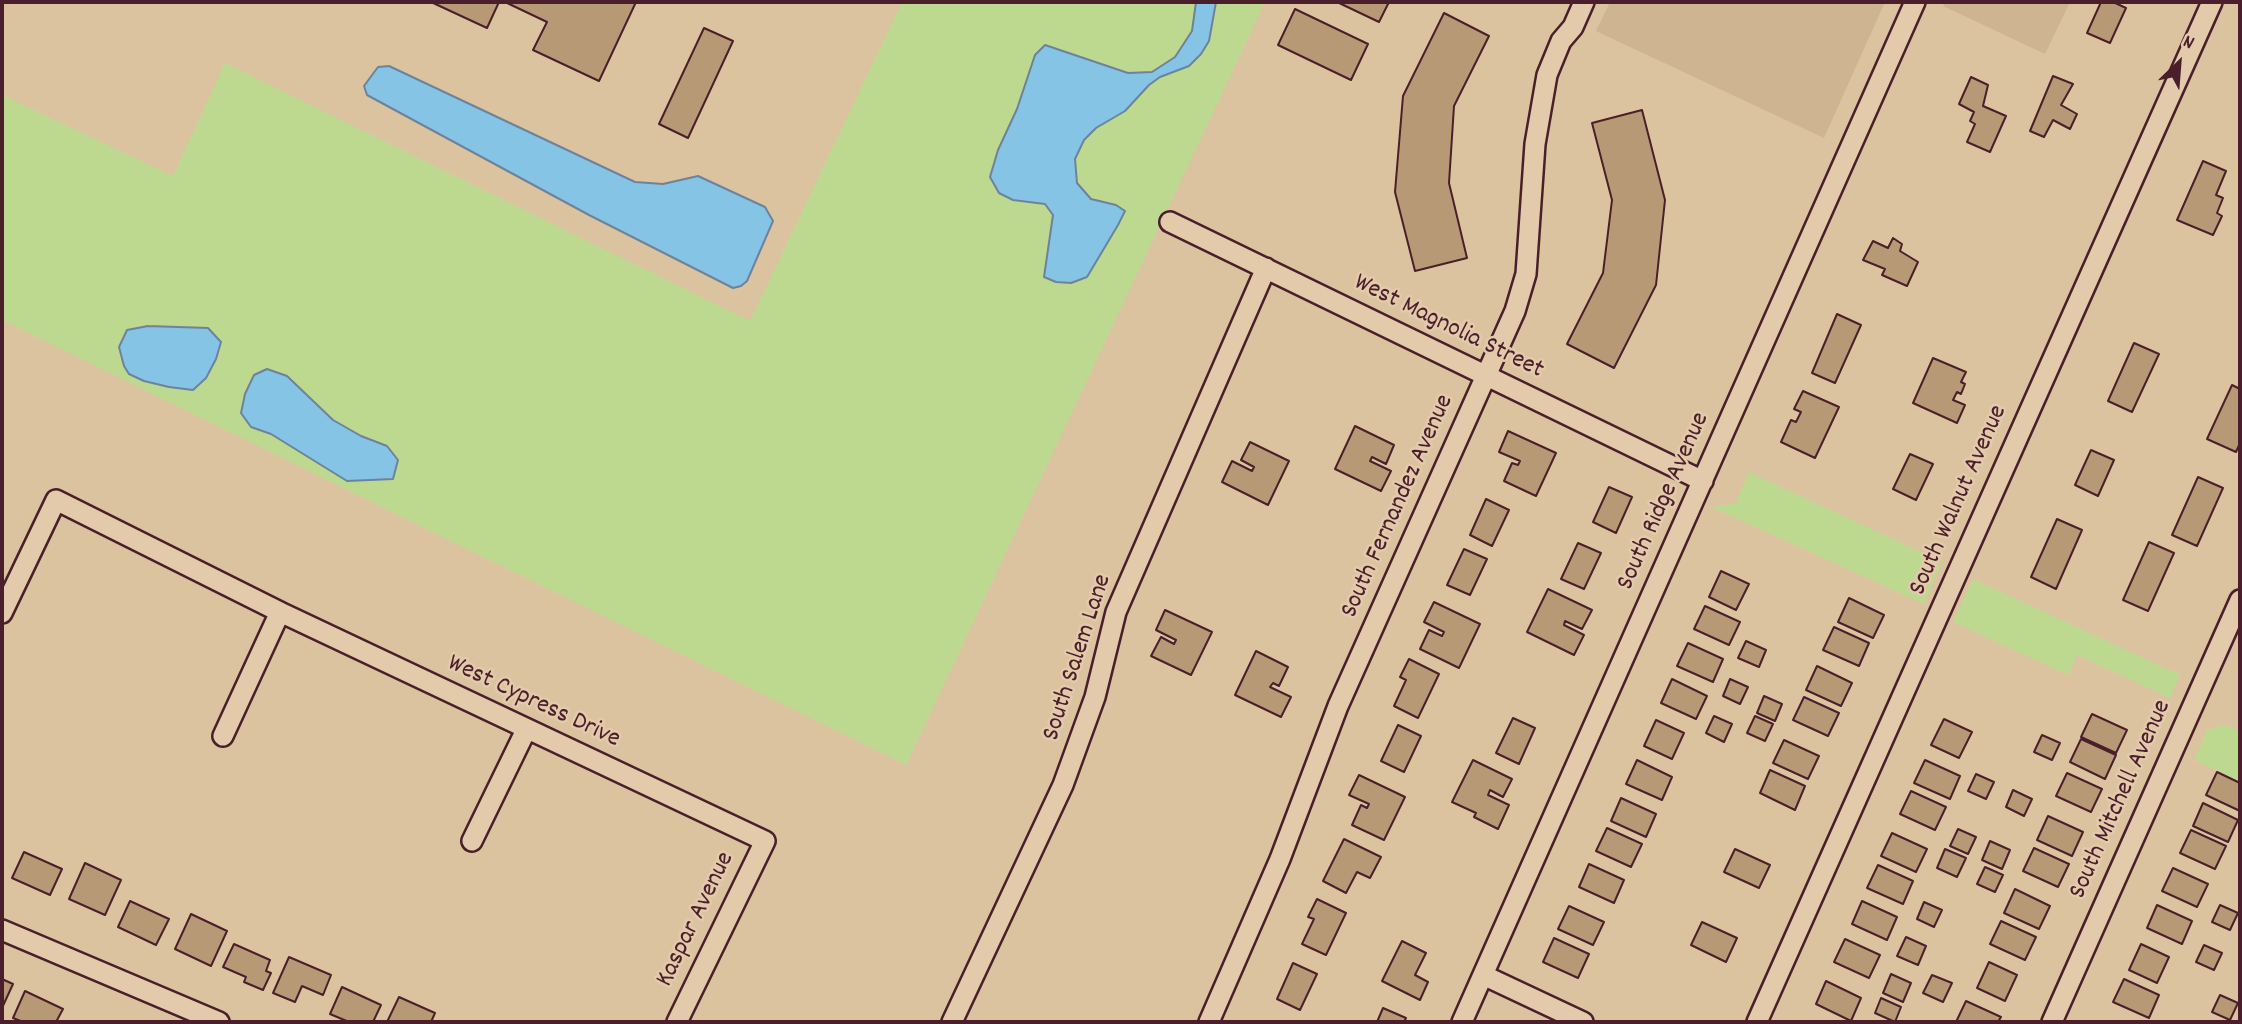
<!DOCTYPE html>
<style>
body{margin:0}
#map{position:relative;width:2242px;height:1024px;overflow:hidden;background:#dcc39f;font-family:Dekko,sans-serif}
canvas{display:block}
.frame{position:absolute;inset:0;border:4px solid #4a1f2b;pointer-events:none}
.north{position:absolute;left:2144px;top:28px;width:70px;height:70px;-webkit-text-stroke:5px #e3caab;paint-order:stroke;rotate:25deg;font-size:19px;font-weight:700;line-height:28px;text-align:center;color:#4a1f2b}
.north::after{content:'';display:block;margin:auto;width:24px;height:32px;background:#4a1f2b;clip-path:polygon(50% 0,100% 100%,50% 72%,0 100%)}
</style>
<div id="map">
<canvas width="2242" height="1024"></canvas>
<div class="frame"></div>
<div class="north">N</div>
</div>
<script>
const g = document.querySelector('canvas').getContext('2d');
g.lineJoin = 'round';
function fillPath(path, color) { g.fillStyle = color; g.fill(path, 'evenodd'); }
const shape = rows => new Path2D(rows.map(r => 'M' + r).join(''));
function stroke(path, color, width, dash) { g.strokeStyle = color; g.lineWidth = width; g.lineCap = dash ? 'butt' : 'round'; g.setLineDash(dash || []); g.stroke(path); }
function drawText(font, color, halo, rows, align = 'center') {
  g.font = font + ' Dekko,sans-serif'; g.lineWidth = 5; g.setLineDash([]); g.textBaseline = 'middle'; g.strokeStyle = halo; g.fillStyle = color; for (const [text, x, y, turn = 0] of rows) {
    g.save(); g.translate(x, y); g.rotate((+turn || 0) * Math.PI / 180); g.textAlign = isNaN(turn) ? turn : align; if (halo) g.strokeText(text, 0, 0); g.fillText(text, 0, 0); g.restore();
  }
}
const built = shape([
 [1610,2,1885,2,1824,138,1596,31],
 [1945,2,2070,2,2045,54,1943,6]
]);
const green = shape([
 [902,2,1265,2,906,765,2,320,2,95,173,176,225,63,750,321],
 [1749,472,1942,562,1924,604,1711,507,1736,503],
 [1973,579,2180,675,2170,698,2077,655,2068,675,1953,622],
 [2226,725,2240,732,2240,781,2194,760,2207,730]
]);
const water = shape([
 [1196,2,1216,2,1209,41,1201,54,1189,66,1160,77,1149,85,1125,111,1096,128,1084,140,1075,159,1077,183,1091,199,1116,205,1125,211,1118,225,1087,277,1071,283,1056,282,1044,277,1053,215,1045,204,1013,200,999,193,990,177,998,150,1017,109,1035,55,1045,45,1128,73,1152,72,1175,57,1192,31,1196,2],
 [389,66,635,182,663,184,698,176,765,207,773,221,747,281,741,286,733,288,589,215,367,95,364,86,378,67,389,66],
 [148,326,208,328,221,342,216,359,206,378,193,390,169,387,144,381,129,374,124,366,119,347,127,330,148,326],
 [267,369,287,376,333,420,361,436,387,446,398,460,393,479,347,481,271,434,251,427,241,413,245,394,254,375,267,369]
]);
const building = shape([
 [431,2,499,2,487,28,431,2],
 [505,2,636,2,599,81,533,50,547,22,505,2],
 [1337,2,1389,2,1379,22,1337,2],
 [2101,2,2113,2,2126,8,2110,43,2087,33,2101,2],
 [1295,9,1368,44,1351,80,1278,45,1295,9],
 [1444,13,1489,36,1454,106,1449,183,1467,258,1415,271,1395,192,1403,96,1444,13],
 [704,28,733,41,688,138,659,124,704,28],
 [2053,76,2073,84,2061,105,2077,114,2070,129,2053,120,2044,137,2030,131,2053,76],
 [1971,77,1988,85,1983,106,2006,116,1990,152,1967,142,1975,124,1970,121,1974,112,1959,104,1971,77],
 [1642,110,1665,200,1656,285,1614,368,1567,344,1603,273,1612,200,1592,123,1642,110],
 [2203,161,2226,171,2216,195,2223,198,2217,213,2222,216,2213,235,2177,220,2203,161],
 [1893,238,1902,244,1900,251,1918,262,1907,286,1882,275,1885,269,1863,260,1873,241,1888,248,1893,238],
 [1837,314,1861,325,1835,383,1812,373,1837,314],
 [2134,343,2159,354,2132,412,2108,401,2134,343],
 [1933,358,1966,372,1961,382,1965,384,1961,394,1957,392,1953,400,1965,405,1957,423,1913,403,1933,358],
 [2232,385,2240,389,2240,443,2236,452,2207,439,2232,385],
 [1803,391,1839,407,1815,458,1781,442,1791,420,1796,422,1801,412,1794,409,1803,391],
 [1355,426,1394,445,1386,464,1372,457,1370,461,1391,471,1381,491,1335,469,1355,426],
 [1508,431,1556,453,1536,496,1504,481,1512,463,1518,465,1520,461,1499,452,1508,431],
 [1250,442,1289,461,1268,505,1222,482,1232,461,1252,471,1254,467,1241,460,1250,442],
 [2091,450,2114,460,2098,496,2075,485,2091,450],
 [1910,454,1933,464,1916,500,1893,489,1910,454],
 [2198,477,2223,488,2197,546,2172,535,2198,477],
 [1609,487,1632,497,1616,533,1593,522,1609,487],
 [1486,499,1509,510,1492,546,1470,535,1486,499],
 [2057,519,2082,530,2056,589,2031,577,2057,519],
 [2149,542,2174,553,2148,611,2123,600,2149,542],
 [1578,543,1601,553,1584,589,1561,579,1578,543],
 [1464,549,1487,559,1470,595,1447,585,1464,549],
 [1721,571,1749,584,1736,610,1709,597,1721,571],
 [1548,589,1592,610,1582,629,1565,621,1564,625,1584,635,1574,655,1527,632,1548,589],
 [1849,598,1884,615,1873,638,1838,622,1849,598],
 [1434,602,1480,624,1459,668,1420,649,1429,630,1442,636,1444,632,1424,622,1434,602],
 [1705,606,1740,622,1729,645,1694,629,1705,606],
 [1165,610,1212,632,1191,675,1151,656,1161,637,1174,644,1176,640,1156,630,1165,610],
 [1834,627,1869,643,1859,666,1823,650,1834,627],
 [1746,641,1766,650,1759,667,1738,658,1746,641],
 [1688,643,1723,659,1713,682,1677,666,1688,643],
 [1256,651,1288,667,1279,686,1273,683,1270,687,1291,697,1281,717,1235,695,1256,651],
 [1409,659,1439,674,1418,718,1394,706,1406,680,1400,677,1409,659],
 [1817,666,1852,683,1841,706,1806,690,1817,666],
 [1672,679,1707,696,1696,719,1661,703,1672,679],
 [1730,679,1748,687,1740,704,1723,696,1730,679],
 [1764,696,1782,704,1775,721,1757,713,1764,696],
 [1804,697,1839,713,1828,736,1793,720,1804,697],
 [2092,714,2127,730,2116,753,2081,737,2092,714],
 [1714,716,1732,724,1724,742,1706,733,1714,716],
 [1755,716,1773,724,1765,741,1747,733,1755,716],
 [1513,718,1535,728,1519,764,1496,753,1513,718],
 [1944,719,1972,732,1959,758,1931,745,1944,719],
 [1656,720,1684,733,1672,759,1644,746,1656,720],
 [1398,725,1421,736,1404,772,1381,761,1398,725],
 [2042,735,2060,743,2052,760,2034,752,2042,735],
 [2081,739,2116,755,2105,779,2070,762,2081,739],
 [1784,740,1819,756,1808,779,1773,763,1784,740],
 [1473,760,1512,779,1503,797,1490,790,1488,795,1509,805,1498,829,1474,817,1476,813,1452,802,1473,760],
 [1637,760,1672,777,1662,800,1626,784,1637,760],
 [1925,760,1960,776,1950,799,1914,783,1925,760],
 [1770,770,1805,786,1795,810,1760,793,1770,770],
 [2217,772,2240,783,2240,811,2206,795,2217,772],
 [2067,773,2102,789,2091,812,2056,796,2067,773],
 [1976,774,1994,782,1986,799,1968,791,1976,774],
 [1359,775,1405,797,1384,840,1352,825,1361,805,1367,808,1369,804,1349,795,1359,775],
 [2013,790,2032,799,2024,816,2006,807,2013,790],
 [1911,791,1946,807,1935,830,1900,814,1911,791],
 [1621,798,1656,814,1646,837,1611,821,1621,798],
 [2203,803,2238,820,2228,842,2193,826,2203,803],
 [2048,816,2083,832,2072,856,2037,840,2048,816],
 [1607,828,1642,844,1631,867,1596,851,1607,828],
 [1958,829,1976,837,1968,854,1950,846,1958,829],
 [2191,830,2226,846,2215,869,2180,853,2191,830],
 [1892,833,1927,849,1916,872,1881,856,1892,833],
 [1344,839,1381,857,1370,878,1357,872,1346,893,1323,881,1344,839],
 [1990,841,2010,850,2002,869,1982,860,1990,841],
 [2034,848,2069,864,2058,887,2023,871,2034,848],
 [1735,849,1770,865,1759,888,1724,872,1735,849],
 [1945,849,1966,858,1957,877,1937,868,1945,849],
 [24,852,62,869,50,895,12,878,24,852],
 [85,863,121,880,105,915,69,899,85,863],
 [1589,864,1624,880,1614,903,1579,887,1589,864],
 [1878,865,1913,881,1903,904,1867,888,1878,865],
 [1985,867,2003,875,1995,892,1977,884,1985,867],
 [2173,868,2208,884,2197,907,2162,891,2173,868],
 [2015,889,2050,906,2039,929,2004,913,2015,889],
 [1317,899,1346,913,1326,955,1302,944,1314,919,1308,917,1317,899],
 [130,901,169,919,156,945,118,927,130,901],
 [1862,901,1897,917,1887,940,1852,924,1862,901],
 [1924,902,1942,910,1934,927,1917,919,1924,902],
 [2157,905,2192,921,2182,944,2147,928,2157,905],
 [2220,905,2238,913,2230,930,2212,922,2220,905],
 [1569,906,1604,922,1593,945,1558,929,1569,906],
 [191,914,227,931,211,966,175,949,191,914],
 [2001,921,2036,937,2025,960,1990,944,2001,921],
 [1702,922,1737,938,1726,962,1691,945,1702,922],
 [1906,937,1926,946,1918,965,1897,956,1906,937],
 [1554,938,1589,954,1578,978,1543,962,1554,938],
 [1845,939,1880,955,1869,978,1834,962,1845,939],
 [1402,941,1426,953,1415,975,1428,982,1420,1000,1382,981,1402,941],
 [234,944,270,960,266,971,271,973,263,990,244,982,246,977,223,967,234,944],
 [2141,944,2169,957,2157,983,2129,970,2141,944],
 [2204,945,2222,953,2214,970,2196,962,2204,945],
 [289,957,331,975,323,995,302,986,295,1002,273,993,289,957],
 [1989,962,2017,975,2005,1001,1977,988,1989,962],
 [1293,963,1317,974,1300,1010,1277,999,1293,963],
 [1891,974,1911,983,1903,1002,1883,993,1891,974],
 [1932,975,1952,983,1943,1002,1923,993,1932,975],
 [2,979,13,984,2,1008,2,979],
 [2124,979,2159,995,2149,1018,2113,1002,2124,979],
 [1826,981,1861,998,1851,1021,1816,1004,1826,981],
 [342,987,381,1005,373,1022,349,1022,330,1014,342,987],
 [25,991,63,1009,56,1022,23,1022,13,1018,25,991],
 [2220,995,2238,1003,2230,1020,2212,1012,2220,995],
 [399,997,435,1013,431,1022,387,1022,399,997],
 [1881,998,1901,1007,1895,1022,1875,1013,1881,998],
 [1966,1001,2001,1017,1998,1022,1956,1022,1966,1001],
 [1383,1008,1406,1018,1404,1022,1377,1022,1383,1008]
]);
const street = shape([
 [1170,222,1703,481],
 [2,613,56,500,280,612,765,841,677,1022],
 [223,736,280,612],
 [472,841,526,730],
 [2,930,219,1022],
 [1483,975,1583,1022],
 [952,1022,1063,785,1095,697,1116,612,1266,268],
 [1209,1022,1280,859,1338,706,1515,311,1526,274,1535,144,1547,75,1561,41,1573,27,1584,2],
 [1462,1022,1915,2],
 [1757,1022,2212,2],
 [2052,1022,2240,600]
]);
const streetNames = [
 ["West Magnolia Street",1448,328,26],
 ["South Walnut Avenue",1960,501,-66],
 ["South Ridge Avenue",1665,502,-66],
 ["South Fernandez Avenue",1399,507,-66],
 ["South Salem Lane",1079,658,-72],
 ["West Cypress Drive",533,703,25],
 ["South Mitchell Avenue",2122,800,-66],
 ["Kaspar Avenue",697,920,-64]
];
fillPath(built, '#ceb490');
fillPath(green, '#bdd990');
fillPath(water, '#86c4e6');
stroke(water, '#6e829b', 2);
fillPath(building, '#b79a75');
stroke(building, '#4a1f2b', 2);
stroke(street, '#4a1f2b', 24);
stroke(street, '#e3caab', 19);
drawText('26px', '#4a1f2b', '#e3caab', streetNames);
</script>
